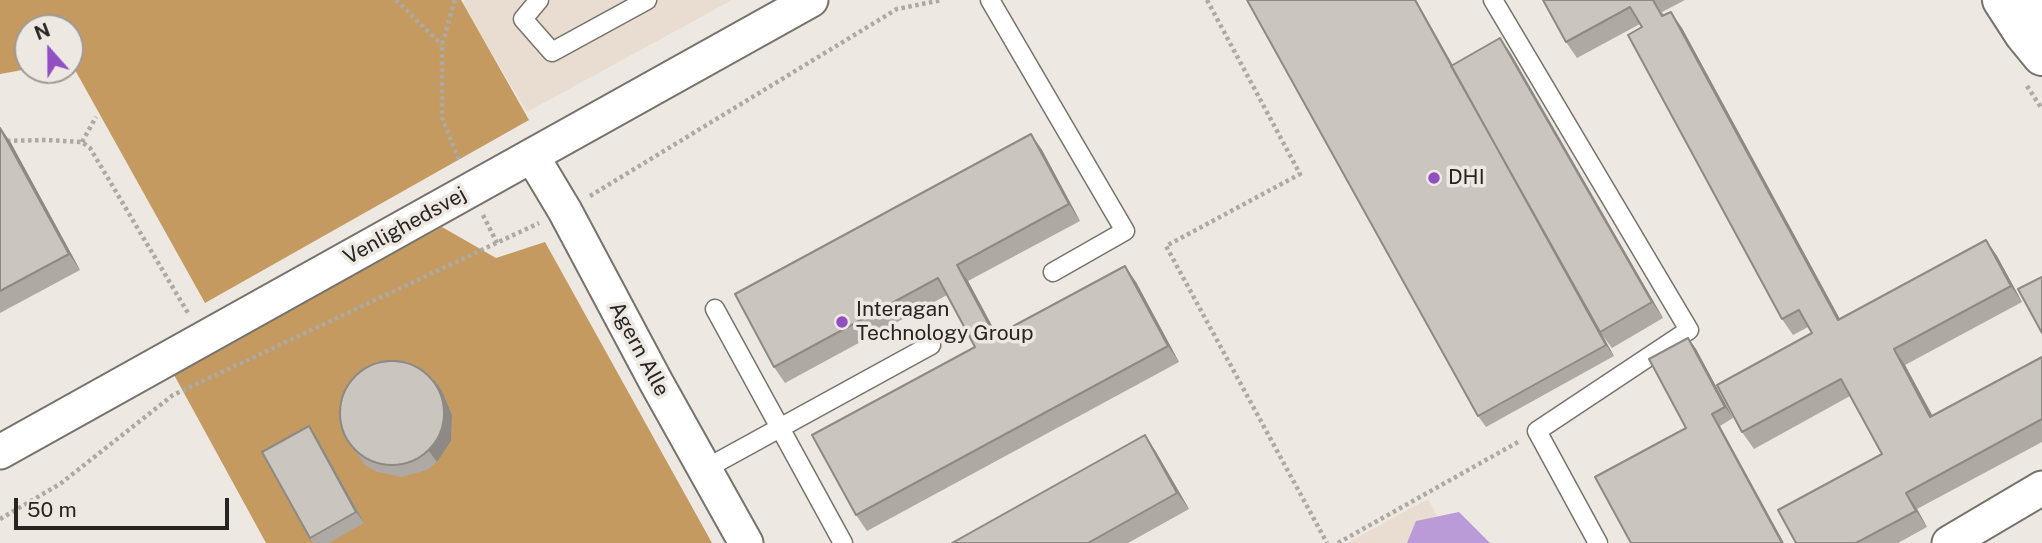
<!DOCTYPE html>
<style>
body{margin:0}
#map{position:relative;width:2042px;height:543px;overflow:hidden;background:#ede8e1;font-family:"Public Sans",sans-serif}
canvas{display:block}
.north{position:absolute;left:14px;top:14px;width:70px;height:70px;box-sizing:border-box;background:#ede8e1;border:2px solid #9e9a95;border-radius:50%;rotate:339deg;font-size:19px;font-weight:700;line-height:28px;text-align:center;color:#272522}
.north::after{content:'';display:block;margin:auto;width:24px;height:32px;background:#914fc3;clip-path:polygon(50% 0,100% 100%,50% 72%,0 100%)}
.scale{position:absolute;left:14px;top:498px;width:215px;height:32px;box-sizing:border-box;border:4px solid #272522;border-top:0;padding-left:9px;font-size:21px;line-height:24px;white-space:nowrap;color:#272522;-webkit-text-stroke:5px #ede8e1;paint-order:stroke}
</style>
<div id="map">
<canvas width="2042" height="543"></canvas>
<div class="north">N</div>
<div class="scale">50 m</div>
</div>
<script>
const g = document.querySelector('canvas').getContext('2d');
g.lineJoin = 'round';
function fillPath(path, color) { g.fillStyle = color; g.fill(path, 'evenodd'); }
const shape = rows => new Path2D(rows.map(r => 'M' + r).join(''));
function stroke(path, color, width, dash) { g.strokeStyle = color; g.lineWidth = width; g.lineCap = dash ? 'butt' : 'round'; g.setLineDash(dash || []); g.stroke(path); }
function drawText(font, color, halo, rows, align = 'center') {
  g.font = font + ' "Public Sans",sans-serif'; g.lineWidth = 7; g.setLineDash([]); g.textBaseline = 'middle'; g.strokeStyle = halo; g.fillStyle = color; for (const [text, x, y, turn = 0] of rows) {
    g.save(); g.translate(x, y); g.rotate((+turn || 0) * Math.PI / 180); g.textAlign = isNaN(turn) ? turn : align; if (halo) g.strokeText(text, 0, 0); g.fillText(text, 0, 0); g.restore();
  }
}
const built = shape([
 [465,0,732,0,527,112,462,4],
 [1428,499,1452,543,1347,543]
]);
const forest = shape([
 [0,0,461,0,529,120,205,303,70,61,70,28,28,28,28,69,0,74],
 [442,227,496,258,545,242,712,543,266,543,173,373]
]);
const water = shape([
 [1459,512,1490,543,1407,543,1416,521]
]);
const path = shape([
 [396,0,442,45],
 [455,0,442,45,442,118,460,162],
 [1207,0,1300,174,1166,246,1327,543],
 [2027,86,2042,109],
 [0,141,46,140,82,142,90,148,188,313],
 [82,142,96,117],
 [590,196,897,9,942,0],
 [483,215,497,243],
 [0,519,60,484,173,395,539,223],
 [1338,543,1518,442]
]);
const service = shape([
 [539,0,523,19,552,52,647,0],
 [990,0,1125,231,1053,272],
 [1493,0,1689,330,1537,431,1598,543],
 [715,309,843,543],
 [705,469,931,345]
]);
const minor = shape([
 [532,156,565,211,656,382,746,543],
 [0,452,811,0],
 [1949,543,2042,488]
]);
const secondary = shape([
 [2002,0,2024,34,2042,56],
 [2034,0,2042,14]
]);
const wall = shape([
 [1416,0,1453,65,1500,38,1511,54,1663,318,1612,348,1602,335,1614,356,1486,427,1478,416],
 [1543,0,1685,0,1662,12,1664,15,1682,28,1840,319,1986,240,1997,256,2022,302,1905,365,1932,416,2042,357,2042,442,1917,509,1927,527,1898,543,1796,543,1882,454,1850,396,1754,449,1742,432,1812,333,1808,327,1793,335,1782,319,1640,24,1577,58,1566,42],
 [0,127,11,143,80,270,0,313],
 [1031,134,1042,150,1080,221,968,281,997,335,1136,282,1179,362,867,531,856,515,975,347,947,295,785,383,774,367],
 [1688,338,1696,349,1733,418,1720,426,1686,428],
 [442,391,452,415,451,441,437,462,427,470,402,477,377,472,365,465,342,431],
 [1145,435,1156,452,1189,509,1128,543,952,543],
 [317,438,364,523,329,543,313,543,310,538]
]);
const shadedWall = shape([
 [1415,0,1416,0,1614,356,1606,345],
 [1671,12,1682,28,1849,336,1838,320],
 [1500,38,1511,54,1663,318,1652,302],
 [0,127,11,143,80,270,69,254],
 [1031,134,1042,150,1080,221,1069,204],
 [1986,240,1997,256,2022,302,2011,286],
 [957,265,968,281,1006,352,995,336],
 [1125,266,1136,282,1179,362,1168,346],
 [1688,338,1696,349,1733,418,1725,407],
 [1894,349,1905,365,1942,433,1930,417],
 [434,380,442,391,452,415,451,441,437,462,429,451],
 [1712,414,1720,426,1784,543,1782,543],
 [309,426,317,438,364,523,356,512],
 [1145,435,1156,452,1189,509,1177,493],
 [1906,493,1917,509,1927,527,1916,511]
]);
const building = shape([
 [1247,0,1415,0,1606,345,1478,416,1247,0],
 [1543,0,1653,0,1662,16,1671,12,1838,320,1986,240,2011,286,1894,349,1930,417,2042,357,2042,419,1906,493,1916,511,1856,543,1796,543,1778,510,1882,454,1841,379,1742,432,1717,385,1812,333,1799,310,1782,319,1628,35,1642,27,1630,7,1566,42,1543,0],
 [1500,38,1652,302,1600,332,1451,66,1500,38],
 [0,128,69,254,0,291,0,128],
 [1031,134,1069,204,957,265,995,336,1125,266,1168,346,856,515,812,435,975,347,938,278,774,367,735,294,1031,134],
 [2042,277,2042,333,2018,289,2042,277],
 [1688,338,1725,407,1712,414,1782,543,1631,543,1595,477,1686,428,1649,359,1688,338],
 '340 413a52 52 0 1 1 104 0a52 52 0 1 1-104 0Z',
 [309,426,356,512,310,538,262,452,309,426],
 [1145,435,1177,493,1088,543,952,543,1145,435]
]);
const markers = [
 [1434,178,7,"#914fc3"],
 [842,322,7,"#914fc3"]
];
const poiNames = [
 ["DHI",1448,178],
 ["Interagan",856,310],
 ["Technology Group",856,334]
];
const streetNames = [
 ["Venlighedsvej",405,226,-29],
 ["Agern Alle",639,349,62]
];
fillPath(built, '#e8ddd0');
fillPath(forest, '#c49a60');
fillPath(water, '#ba9bd7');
stroke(service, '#77736c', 21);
stroke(minor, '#77736c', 37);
stroke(secondary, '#77736c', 42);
stroke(path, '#ada9a3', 4.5, [3.5, 3.5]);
stroke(service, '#fff', 18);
stroke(minor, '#fff', 33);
stroke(secondary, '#fff', 38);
fillPath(wall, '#aea9a3');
fillPath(shadedWall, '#8d8a85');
fillPath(building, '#cac5be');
stroke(building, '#8d8a85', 2);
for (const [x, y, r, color] of markers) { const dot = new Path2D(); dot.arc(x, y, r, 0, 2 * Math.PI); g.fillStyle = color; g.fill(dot); stroke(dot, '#ede8e1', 2.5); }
drawText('21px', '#272522', '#ede8e1', poiNames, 'left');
drawText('21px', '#272522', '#ede8e1', streetNames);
</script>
